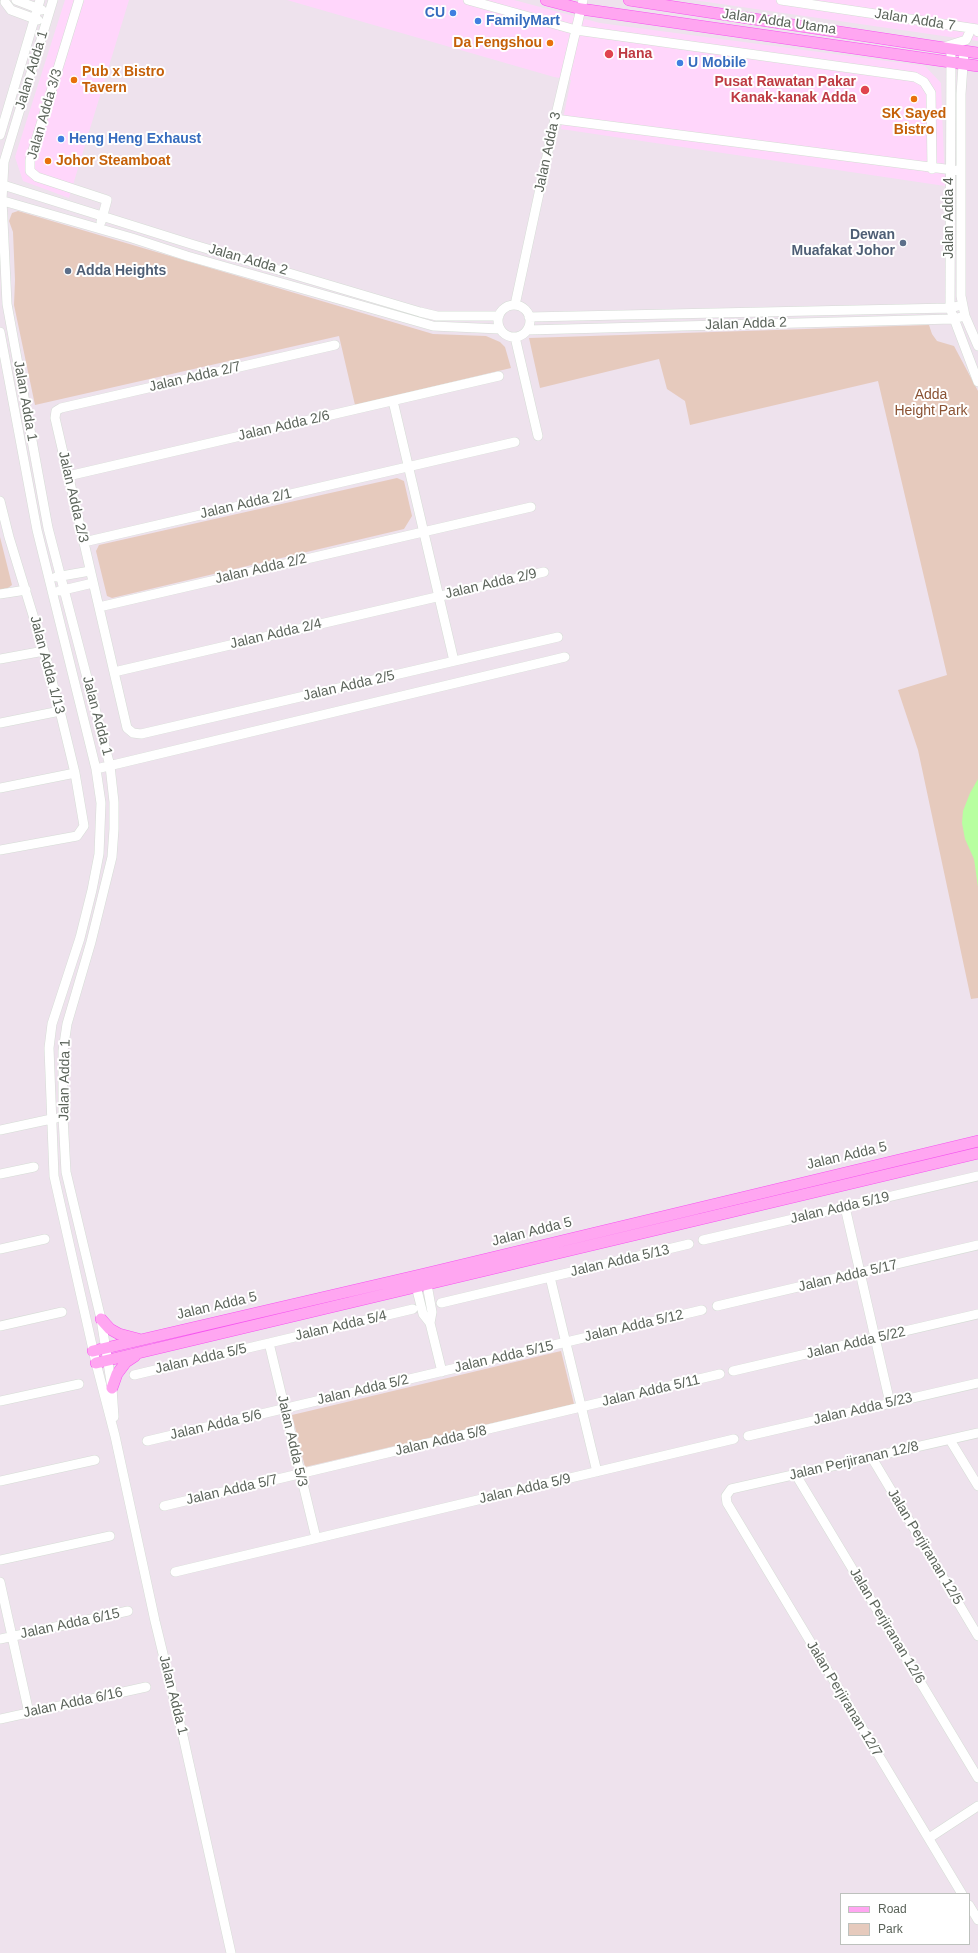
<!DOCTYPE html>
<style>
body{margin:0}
#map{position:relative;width:978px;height:1953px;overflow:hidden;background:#eee2ed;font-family:Arial,sans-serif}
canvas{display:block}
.legend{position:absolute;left:840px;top:1893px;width:130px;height:52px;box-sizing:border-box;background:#fff;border:1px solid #bdc1bd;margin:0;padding:5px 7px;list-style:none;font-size:12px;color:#5b635a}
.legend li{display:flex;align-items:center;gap:8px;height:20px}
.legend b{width:20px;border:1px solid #bdc1bd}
</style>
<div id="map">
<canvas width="978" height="1953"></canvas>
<ul class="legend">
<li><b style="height:5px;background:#ffa6f1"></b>Road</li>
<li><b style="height:11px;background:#e6cabd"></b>Park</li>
</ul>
</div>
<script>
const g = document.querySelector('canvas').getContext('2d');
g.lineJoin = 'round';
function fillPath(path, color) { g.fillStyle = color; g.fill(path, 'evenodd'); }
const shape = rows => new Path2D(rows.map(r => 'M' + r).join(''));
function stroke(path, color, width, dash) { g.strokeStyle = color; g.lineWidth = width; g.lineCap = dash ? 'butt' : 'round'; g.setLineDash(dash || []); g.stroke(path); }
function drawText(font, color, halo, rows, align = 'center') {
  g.font = font + ' Arial,sans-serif'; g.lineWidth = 4; g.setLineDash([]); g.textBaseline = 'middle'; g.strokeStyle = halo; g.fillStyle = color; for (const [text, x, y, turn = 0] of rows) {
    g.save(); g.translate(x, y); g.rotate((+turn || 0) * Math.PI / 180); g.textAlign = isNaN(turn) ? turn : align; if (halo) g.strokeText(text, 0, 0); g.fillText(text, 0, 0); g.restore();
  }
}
const commercial = shape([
 [65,0,129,0,69,198,23,181,15,157],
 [287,0,514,0,600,23,925,66,941,83,945,186,561,129,571,80,554,77],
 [693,0,978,0,978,41]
]);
const green = shape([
 [18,211,433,334,486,336,500,342,505,347,511,368,355,405,339,336,35,405,14,305,15,280,13,232,9,221,12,213],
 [929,325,932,334,937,341,954,346,978,391,978,998,971,999,918,750,898,690,947,675,878,381,690,425,685,401,667,389,659,359,540,388,529,338],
 [397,478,404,481,412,516,404,529,112,598,107,596,96,551,99,545],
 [0,537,12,585,8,588,0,590],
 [561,1351,574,1404,305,1467,292,1415]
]);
const water = shape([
 [978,779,978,887,974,859,965,839,962,823,963,811,970,793]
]);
const minor = shape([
 [16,0,42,10],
 [53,0,4,162,2,200,7,304,48,528,110,766,114,802,114,829,112,857,91,942,67,1024,63,1051,63,1117,66,1172,101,1319,112,1388,114,1417],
 [79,0,30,160,30,171,37,177,107,200,101,222],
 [468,0,576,30,915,77,924,82,931,93,932,169],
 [781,0,977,29,978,32],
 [5,2,11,10,38,20],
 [944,47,966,40,971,29],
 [951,49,950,308,978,382],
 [964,51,961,94,961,296,965,316,978,346],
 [555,119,961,171],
 [0,135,40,0],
 [0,184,191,244,420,312,437,316,499,316],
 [0,200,132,238,187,256,433,326,500,329],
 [515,305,555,119,583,0],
 '498 321a16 16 0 1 1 32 0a16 16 0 1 1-32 0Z',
 [529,317,950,308,962,305],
 [527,330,953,319,965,316],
 [0,332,37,530,96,769,101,803,99,854,92,890,80,938,52,1024,49,1048,54,1176,96,1363,115,1436,155,1621,183,1736,231,1953],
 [515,337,538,436],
 [335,345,61,408,56,411,55,418,127,728,133,733,141,734,558,637],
 [393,401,454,661],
 [68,476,499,376],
 [0,501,9,537,44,651,60,711,75,773,84,826,77,836,0,850],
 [84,542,515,442],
 [56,577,90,571],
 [59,591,93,583],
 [0,594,26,590],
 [99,607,531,507],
 [0,659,44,651],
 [114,672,544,572],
 [0,723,60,711],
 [96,769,565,657],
 [0,788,75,773],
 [0,1130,56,1118],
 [0,1174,34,1167],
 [845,1207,890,1403],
 [703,1240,978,1176],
 [0,1249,45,1239],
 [550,1277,597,1472],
 [426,1279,432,1312,430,1323],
 [415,1282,423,1314,430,1323,442,1372],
 [441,1303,689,1244],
 [717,1306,978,1245],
 [0,1326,62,1312],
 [269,1343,316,1538],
 [733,1371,978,1314],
 [134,1375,413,1309],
 [0,1401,79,1384],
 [748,1436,978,1383],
 [950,1440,978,1486],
 [147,1441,702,1310],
 [872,1458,978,1636],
 [796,1475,978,1778],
 [0,1481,95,1460],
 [164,1506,720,1374],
 [0,1560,110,1536],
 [175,1572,734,1439],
 [0,1582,29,1713],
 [0,1639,128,1611],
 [0,1719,146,1687],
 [929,1838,978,1806],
 [962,1894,727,1503,726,1496,731,1489,978,1433],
 [969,1905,978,1920]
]);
const major = shape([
 [546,0,581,9,978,66],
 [629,0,978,53],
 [101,1319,110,1329,119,1334,138,1339],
 [93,1351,424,1274,978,1141],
 [96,1363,978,1153],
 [112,1388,117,1374,126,1362,135,1356]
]);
const markers = [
 [453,13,4,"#3f7fe0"],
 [478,21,4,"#3f7fe0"],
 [550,43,4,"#e8710a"],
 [609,54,5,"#e0444e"],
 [680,63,4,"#3f7fe0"],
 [74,80,4,"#e8710a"],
 [865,90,5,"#e0444e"],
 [914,99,4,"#e8710a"],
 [61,139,4,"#3f7fe0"],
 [48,161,4,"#e8710a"],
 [903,243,4,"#5c6f8a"],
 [68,271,4,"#5c6f8a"]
];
const shopNames = [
 ["CU",445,13,"right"],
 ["FamilyMart",486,21],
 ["U Mobile",688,63],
 ["Heng Heng Exhaust",69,139]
];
const streetNames = [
 ["Jalan Adda 7",915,20,9],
 ["Jalan Adda Utama",779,22,8],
 ["Jalan Adda 1",32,70,-73],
 ["Jalan Adda 3/3",45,114,-74],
 ["Jalan Adda 3",548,152,-78],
 ["Jalan Adda 4",949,218,-90],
 ["Jalan Adda 2",248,260,16],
 ["Jalan Adda 2",746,324,-2],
 ["Jalan Adda 2/7",195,377,-13],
 ["Jalan Adda 1",25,401,80],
 ["Jalan Adda 2/6",284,426,-13],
 ["Jalan Adda 2/3",73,497,77],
 ["Jalan Adda 2/1",246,504,-13],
 ["Jalan Adda 2/2",261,569,-13],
 ["Jalan Adda 2/9",491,584,-13],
 ["Jalan Adda 2/4",276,634,-13],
 ["Jalan Adda 1/13",47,665,75],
 ["Jalan Adda 2/5",349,686,-13],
 ["Jalan Adda 1",97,716,75],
 ["Jalan Adda 1",65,1080,-89],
 ["Jalan Adda 5",847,1156,-13],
 ["Jalan Adda 5/19",840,1208,-13],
 ["Jalan Adda 5",532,1232,-14],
 ["Jalan Adda 5/13",620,1261,-13],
 ["Jalan Adda 5/17",848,1276,-13],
 ["Jalan Adda 5",217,1306,-13],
 ["Jalan Adda 5/4",341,1326,-13],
 ["Jalan Adda 5/12",634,1326,-13],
 ["Jalan Adda 5/22",856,1343,-13],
 ["Jalan Adda 5/15",504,1357,-13],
 ["Jalan Adda 5/5",201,1359,-13],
 ["Jalan Adda 5/2",363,1390,-13],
 ["Jalan Adda 5/11",651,1391,-13],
 ["Jalan Adda 5/23",863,1409,-13],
 ["Jalan Adda 5/6",216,1425,-13],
 ["Jalan Adda 5/3",292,1441,77],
 ["Jalan Adda 5/8",441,1441,-13],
 ["Jalan Perjiranan 12/8",854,1461,-13],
 ["Jalan Adda 5/9",525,1489,-13],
 ["Jalan Adda 5/7",232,1490,-13],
 ["Jalan Perjiranan 12/5",925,1547,59],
 ["Jalan Adda 6/15",70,1624,-12],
 ["Jalan Perjiranan 12/6",887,1626,59],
 ["Jalan Adda 1",173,1695,76],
 ["Jalan Perjiranan 12/7",844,1699,59],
 ["Jalan Adda 6/16",73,1703,-12]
];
const foodNames = [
 ["Da Fengshou",542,43,"right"],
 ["Pub x Bistro",82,72],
 ["Tavern",82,88],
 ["SK Sayed",914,114,"center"],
 ["Bistro",914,130,"center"],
 ["Johor Steamboat",56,161]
];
const healthNames = [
 ["Hana",618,54],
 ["Pusat Rawatan Pakar",856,82,"right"],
 ["Kanak-kanak Adda",856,98,"right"]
];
const serviceNames = [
 ["Dewan",895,235],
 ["Muafakat Johor",895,251],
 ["Adda Heights",76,271,"left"]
];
const parkNames = [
 ["Adda",931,395],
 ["Height Park",931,411]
];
fillPath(commercial, '#ffd6fb');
fillPath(green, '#e6cabd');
fillPath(water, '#b8ffa1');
stroke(minor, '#d5dcd5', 10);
stroke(major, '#f653f0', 12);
stroke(minor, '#fff', 9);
stroke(major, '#ffa6f1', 11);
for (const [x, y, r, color] of markers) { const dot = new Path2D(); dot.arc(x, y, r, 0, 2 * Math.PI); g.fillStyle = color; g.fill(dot); stroke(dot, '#fff', 1.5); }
drawText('bold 14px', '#366cbe', '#fff', shopNames, 'left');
drawText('14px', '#5b635a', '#fff', streetNames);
drawText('bold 14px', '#c56008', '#fff', foodNames, 'left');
drawText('bold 14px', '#be3a42', '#fff', healthNames, 'left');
drawText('bold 14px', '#4e5e75', '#fff', serviceNames, 'right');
drawText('14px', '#8a5233', '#fff', parkNames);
</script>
